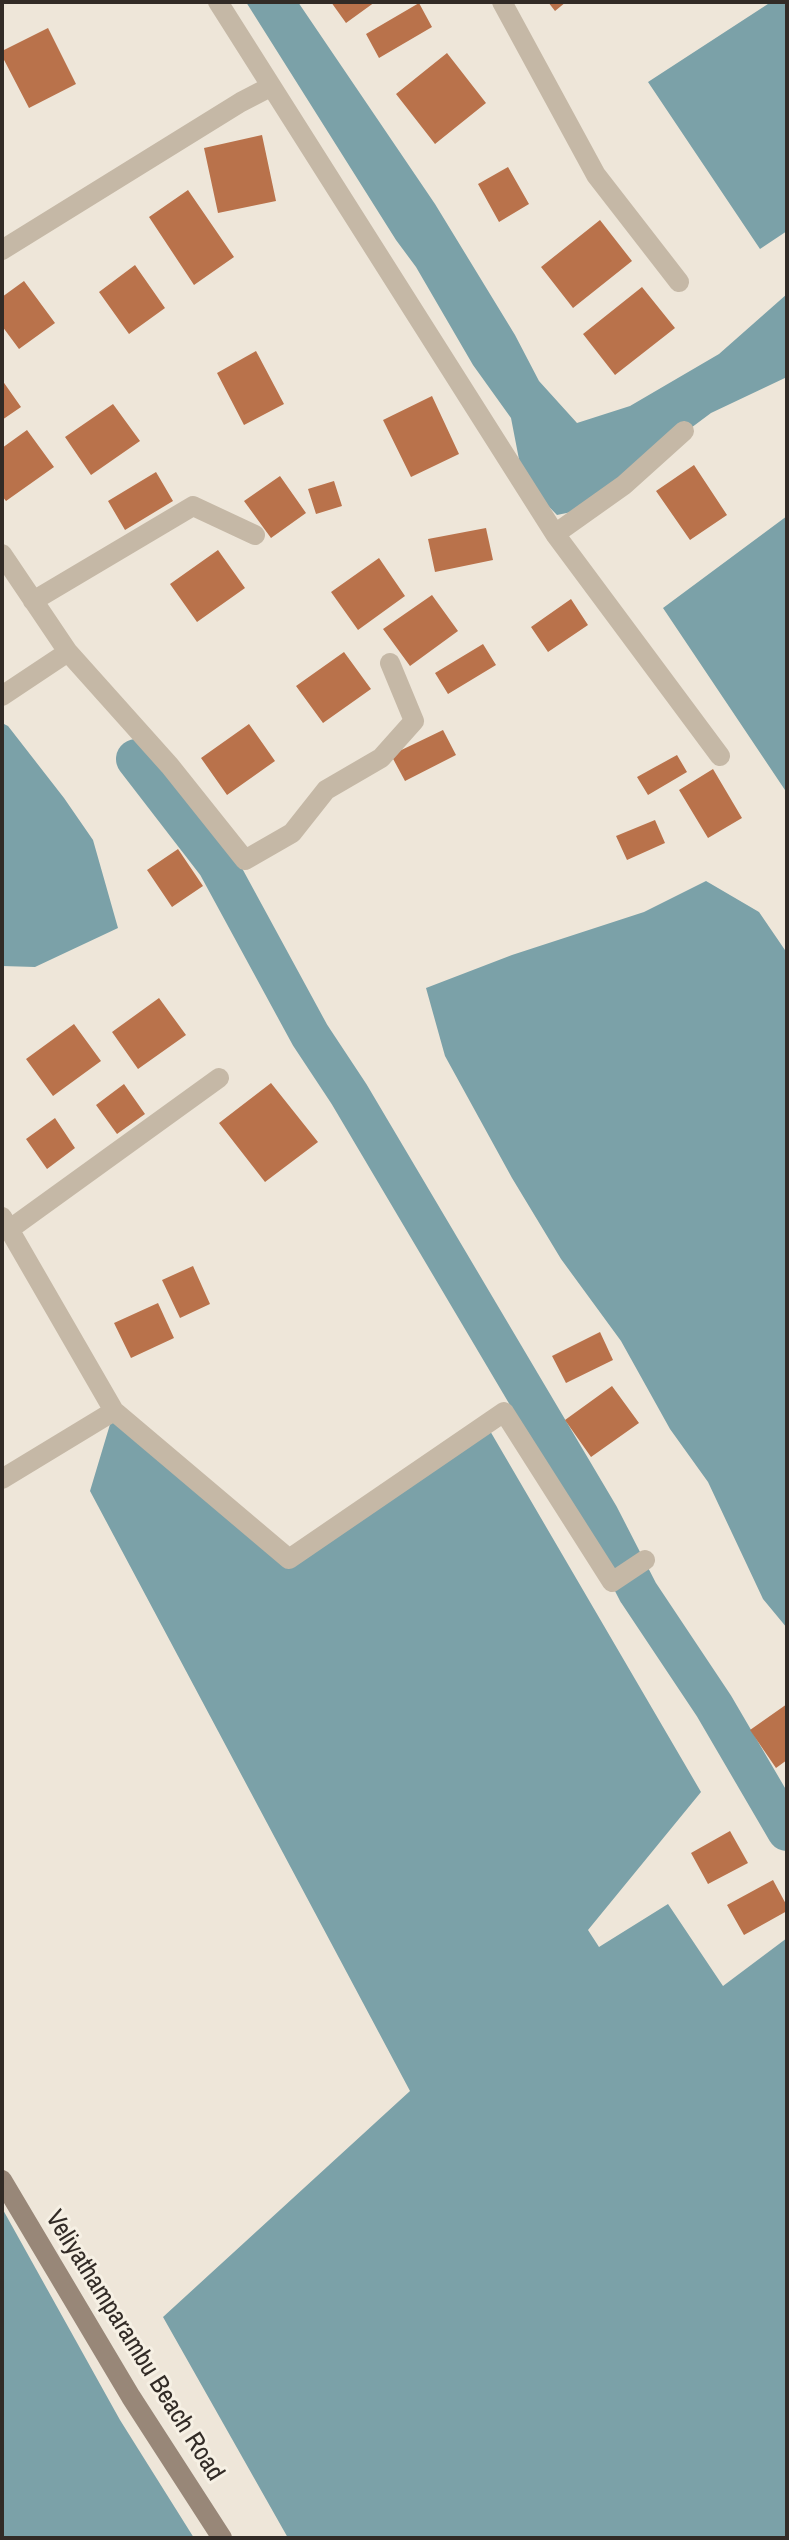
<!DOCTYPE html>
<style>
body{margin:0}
#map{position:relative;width:789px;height:2540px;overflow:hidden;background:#eee6d9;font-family:"Archivo Narrow",sans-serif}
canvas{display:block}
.frame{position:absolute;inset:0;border:4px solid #322b26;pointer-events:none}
</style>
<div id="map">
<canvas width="789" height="2540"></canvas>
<div class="frame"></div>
</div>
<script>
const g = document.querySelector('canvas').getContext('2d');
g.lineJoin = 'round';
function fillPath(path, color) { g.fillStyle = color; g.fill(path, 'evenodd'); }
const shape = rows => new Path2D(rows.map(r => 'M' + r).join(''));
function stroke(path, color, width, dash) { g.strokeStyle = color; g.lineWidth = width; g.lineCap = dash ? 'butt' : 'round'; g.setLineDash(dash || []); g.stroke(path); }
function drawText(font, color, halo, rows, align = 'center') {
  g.font = font + ' "Archivo Narrow",sans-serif'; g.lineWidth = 6; g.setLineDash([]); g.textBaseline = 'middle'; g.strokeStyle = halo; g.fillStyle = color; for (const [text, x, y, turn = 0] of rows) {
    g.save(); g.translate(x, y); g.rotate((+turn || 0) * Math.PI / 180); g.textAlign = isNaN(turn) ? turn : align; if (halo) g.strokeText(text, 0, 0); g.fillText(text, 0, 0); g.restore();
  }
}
const water = shape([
 [246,2,298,2,435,204,515,335,539,381,577,423,630,406,719,354,787,294,787,377,711,413,581,510,557,515,523,480,511,418,473,365,416,267,396,240],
 [771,2,787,2,787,231,760,249,648,82],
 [787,516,787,793,663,608],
 [2,723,8,726,64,798,93,840,118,928,35,967,2,966],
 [706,881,759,912,787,953,787,1628,763,1599,708,1482,670,1429,621,1341,561,1259,512,1178,445,1056,426,988,512,955,644,912],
 [114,1411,289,1559,486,1424,701,1792,588,1930,599,1947,668,1904,723,1986,787,1938,787,2538,288,2538,163,2317,410,2091,90,1491],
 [2,2208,120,2420,194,2538,2,2538]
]);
const canal = shape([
 [136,759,217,864,310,1035,349,1094,599,1516,638,1592,714,1706,787,1831]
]);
const building = shape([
 [331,2,375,2,346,23],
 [548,2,566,2,555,11],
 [419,3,432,27,379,58,366,34],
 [48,28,76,84,29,108,2,56,2,51],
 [447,53,486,103,435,144,396,94],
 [262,135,276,201,218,213,204,148],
 [508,167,529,204,499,222,478,184],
 [188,190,234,257,194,285,149,217],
 [600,220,632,261,573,308,541,267],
 [135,265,165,308,129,334,99,292],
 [24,281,55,323,19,349,2,326,2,297],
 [642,287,675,328,615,375,583,334],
 [256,351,284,404,244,425,217,373],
 [2,380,21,407,2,420],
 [432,396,459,454,411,477,383,420],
 [113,404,140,441,91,475,65,437],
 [27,430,54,467,6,501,2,496,2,448],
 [694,465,727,515,690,540,656,491],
 [156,472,173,501,125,530,108,501],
 [280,476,306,513,271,538,244,501],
 [334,481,342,506,316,514,308,489],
 [486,528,493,560,435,572,428,539],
 [218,550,245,588,197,622,170,584],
 [379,558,405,596,358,630,331,592],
 [432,595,458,631,410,666,383,629],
 [571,599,588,625,548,652,531,627],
 [483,644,496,665,448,694,435,673],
 [344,652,371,689,323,723,296,686],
 [249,724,275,761,227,795,201,758],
 [443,730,456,755,405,781,391,755],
 [677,755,687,772,648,795,637,777],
 [713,769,742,818,708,838,679,790],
 [655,820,665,843,627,860,616,836],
 [178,849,203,886,172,907,147,870],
 [159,998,186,1035,138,1069,112,1032],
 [74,1024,101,1061,53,1096,26,1059],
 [271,1083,318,1142,265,1182,219,1123],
 [124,1084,145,1114,117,1134,96,1105],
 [55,1118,75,1148,47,1169,26,1139],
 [193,1266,210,1304,180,1318,162,1280],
 [158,1303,174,1338,131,1358,114,1323],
 [600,1332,613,1360,566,1383,552,1356],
 [612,1386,639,1423,591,1457,565,1420],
 [787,1704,787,1760,776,1768,750,1730],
 [730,1831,748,1863,708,1884,691,1853],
 [773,1880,787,1906,787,1911,744,1935,727,1905]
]);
const street = shape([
 [218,2,555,534,720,756],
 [502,2,596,175,679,282],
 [2,250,241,102,270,87],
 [555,534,624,485,684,431],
 [2,554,68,652,170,766,245,860,292,833,326,790,381,758,414,721,390,663],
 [33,601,193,506,255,535],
 [2,696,68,652],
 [2,1217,114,1411,289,1559,504,1412,612,1582,645,1560],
 [10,1229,219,1078],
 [2,1479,114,1411]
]);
const secondary = shape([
 [2,2180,131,2397,222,2538]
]);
const streetNames = [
 ["Veliyathamparambu Beach Road",134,2346,58]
];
fillPath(water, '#7ba1a8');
stroke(canal, '#7ba1a8', 40);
fillPath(building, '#b9724b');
stroke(street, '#c5b8a6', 20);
stroke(secondary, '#988778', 20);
drawText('26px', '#322b26', '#f6f0e4', streetNames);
</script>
